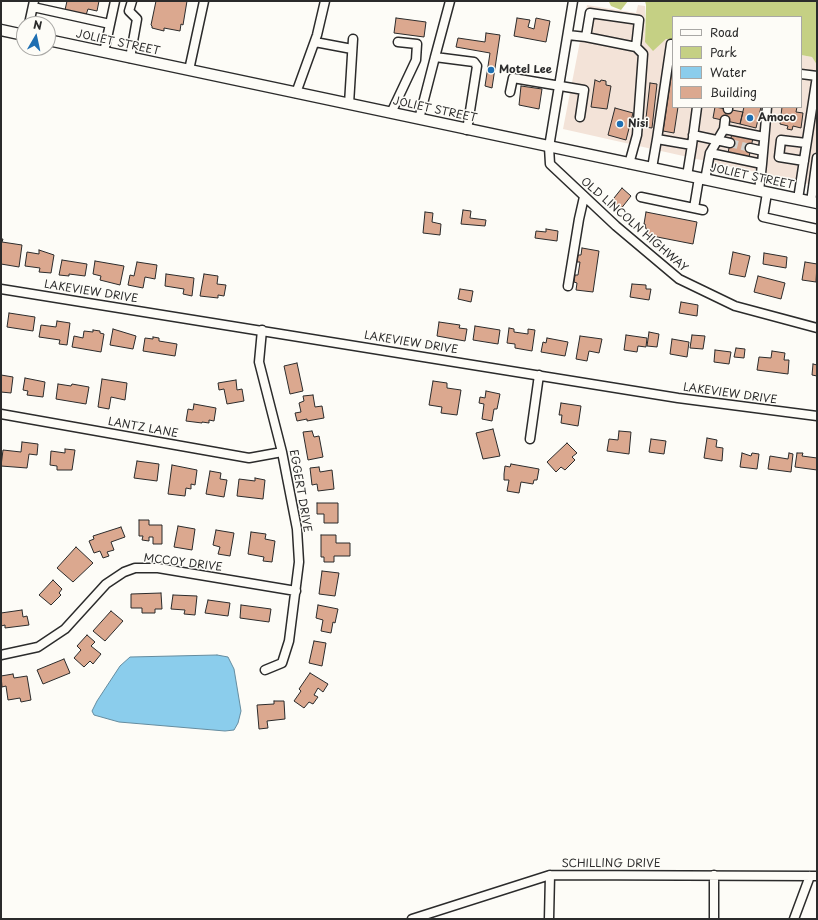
<!DOCTYPE html>
<style>
body{margin:0}
#map{position:relative;width:818px;height:920px;overflow:hidden;background:#fdfcf7;font-family:"Playpen Sans",sans-serif}
canvas{display:block}
.frame{position:absolute;inset:0;border:2px solid #2b2b2b;pointer-events:none}
.legend{position:absolute;left:672px;top:16px;width:130px;height:92px;box-sizing:border-box;background:#fdfcf7;border:1px solid #a9a8a5;margin:0;padding:5px 7px;list-style:none;font-size:12px;color:#2b2b2b}
.legend li{display:flex;align-items:center;gap:8px;height:20px}
.legend b{width:20px;border:1px solid #a9a8a5}
.north{position:absolute;left:16px;top:16px;width:40px;height:40px;box-sizing:border-box;background:#fdfcf7;border:1px solid #a9a8a5;border-radius:50%;rotate:9deg;font-size:11px;font-weight:700;line-height:16px;text-align:center;color:#2b2b2b}
.north::after{content:'';display:block;margin:auto;width:14px;height:18px;background:#1f6fb2;clip-path:polygon(50% 0,100% 100%,50% 72%,0 100%)}
</style>
<div id="map">
<canvas width="818" height="920"></canvas>
<div class="frame"></div>
<ul class="legend">
<li><b style="height:5px;background:#fdfcf7"></b>Road</li>
<li><b style="height:11px;background:#c5d084"></b>Park</li>
<li><b style="height:11px;background:#8bcdec"></b>Water</li>
<li><b style="height:11px;background:#dba88f"></b>Building</li>
</ul>
<div class="north">N</div>
</div>
<script>
const g = document.querySelector('canvas').getContext('2d');
g.lineJoin = 'round';
function fillPath(path, color) { g.fillStyle = color; g.fill(path, 'evenodd'); }
const shape = rows => new Path2D(rows.map(r => 'M' + r).join(''));
function stroke(path, color, width, dash) { g.strokeStyle = color; g.lineWidth = width; g.lineCap = dash ? 'butt' : 'round'; g.setLineDash(dash || []); g.stroke(path); }
function drawText(font, color, halo, rows, align = 'center') {
  g.font = font + ' "Playpen Sans",sans-serif'; g.lineWidth = 3; g.setLineDash([]); g.textBaseline = 'middle'; g.strokeStyle = halo; g.fillStyle = color; for (const [text, x, y, turn = 0] of rows) {
    g.save(); g.translate(x, y); g.rotate((+turn || 0) * Math.PI / 180); g.textAlign = isNaN(turn) ? turn : align; if (halo) g.strokeText(text, 0, 0); g.fillText(text, 0, 0); g.restore();
  }
}
const built = shape([
 [587,5,636,13,638,5,645,6,645,42,666,39,673,40,673,107,801,107,801,55,812,57,817,65,817,186,563,129]
]);
const green = shape([
 [605,1,628,1,621,10,611,6,609,2],
 [645,1,817,1,817,65,812,57,801,55,801,17,673,17,673,40,666,39,653,51,645,42,646,5]
]);
const water = shape([
 [217,655,228,657,234,669,241,711,238,723,234,730,225,731,119,722,94,715,92,711,97,701,120,666,130,657,217,655]
]);
const building = shape([
 [67,1,99,1,97,11,88,9,86,15,65,10,67,1],
 [156,1,187,1,183,25,181,24,180,31,164,28,164,31,152,28,152,26,151,25,156,1],
 [396,18,426,22,424,37,394,33,396,18],
 [517,18,530,20,528,27,534,29,536,18,550,21,546,42,514,36,517,18],
 [486,33,500,35,492,88,485,86,490,53,456,47,458,38,485,42,486,33],
 [673,63,673,107,678,107,674,133,663,131,673,63],
 [595,80,600,82,601,80,606,81,606,85,611,86,607,109,591,107,595,80],
 [650,83,657,84,652,128,645,127,650,83],
 [521,86,542,89,539,109,519,105,521,86],
 [715,107,743,112,740,124,713,118,715,107],
 [744,107,761,107,756,128,740,124,744,107],
 [782,107,797,107,796,112,803,113,801,128,793,126,792,130,787,129,788,126,780,124,782,107],
 [615,108,633,113,626,140,608,135,615,108],
 [732,133,753,138,749,157,728,153,732,133],
 [622,188,631,196,620,210,610,203,622,188],
 [463,210,471,211,470,218,486,220,485,226,461,224,463,210],
 [425,212,433,213,432,222,441,224,440,235,423,233,425,212],
 [646,212,697,222,693,244,647,235,648,230,646,229,645,224,644,224,646,212],
 [546,229,558,231,557,241,535,238,536,231,546,232,546,229],
 [1,239,3,239,2,242,22,245,19,267,1,264,1,239],
 [582,248,599,251,593,292,576,290,577,283,574,282,575,275,578,275,580,262,577,262,578,255,581,255,582,248],
 [39,250,54,255,51,273,39,272,40,268,25,266,27,252,39,254,39,250],
 [733,252,750,256,745,277,729,274,733,252],
 [764,253,787,257,786,268,763,264,764,253],
 [62,260,87,264,85,276,69,274,69,276,59,275,62,260],
 [95,261,124,266,120,285,100,280,101,276,93,274,95,261],
 [137,262,157,265,155,279,145,277,143,288,128,285,130,275,134,276,137,262],
 [805,262,817,264,816,282,802,280,805,262],
 [166,274,194,278,192,296,183,294,184,289,165,286,166,274],
 [204,274,218,276,217,284,226,285,224,296,218,295,218,298,200,296,204,274],
 [758,276,785,283,781,299,754,292,758,276],
 [632,284,646,285,646,289,651,289,649,300,630,297,632,284],
 [460,289,473,291,471,302,458,299,460,289],
 [681,302,698,305,697,316,679,313,681,302],
 [9,313,35,317,33,331,7,327,9,313],
 [57,321,70,323,67,345,59,344,60,340,39,337,41,325,56,327,57,321],
 [439,322,460,325,459,328,467,329,465,341,437,336,439,322],
 [475,326,500,330,498,344,473,340,475,326],
 [509,328,514,329,514,332,528,334,528,329,535,330,532,351,515,348,515,344,507,343,509,328],
 [113,329,136,336,133,349,110,345,113,329],
 [93,330,100,331,100,333,104,334,101,352,72,347,74,336,83,338,84,331,93,332,93,330],
 [649,332,659,334,657,347,647,346,649,332],
 [626,335,647,338,646,347,638,346,637,352,624,350,626,335],
 [692,335,705,336,703,349,690,348,692,335],
 [580,336,602,339,599,353,589,351,587,361,576,359,580,336],
 [153,337,159,338,159,341,177,344,175,356,143,351,145,338,153,339,153,337],
 [547,338,568,342,565,356,541,352,543,342,546,343,547,338],
 [672,339,689,342,687,357,670,354,672,339],
 [736,348,745,349,744,358,734,357,736,348],
 [715,350,731,352,729,364,714,362,715,350],
 [772,351,785,353,784,360,789,360,788,374,757,370,759,357,771,358,772,351],
 [297,363,303,391,290,394,284,366,297,363],
 [813,364,817,365,817,376,812,375,813,364],
 [1,375,13,377,11,393,1,392,1,375],
 [25,378,45,382,43,397,27,395,28,391,23,390,25,378],
 [102,379,127,383,125,400,111,397,109,409,98,407,102,379],
 [236,380,237,390,242,389,244,401,227,404,224,389,219,390,218,383,236,380],
 [433,381,447,383,447,388,461,390,457,415,441,413,442,407,429,405,433,381],
 [58,384,71,386,72,384,89,387,86,404,56,399,58,384],
 [486,391,500,394,497,409,494,409,492,421,482,419,484,404,479,403,480,397,485,398,486,391],
 [313,395,315,407,322,406,324,418,307,421,307,419,297,421,295,413,301,412,299,403,304,401,303,396,313,395],
 [561,403,581,406,578,426,561,423,562,415,559,415,561,403],
 [194,404,216,408,214,421,209,420,209,423,202,422,202,423,186,421,188,409,193,410,194,404],
 [493,429,500,456,483,459,476,433,493,429],
 [312,431,314,437,319,436,323,457,308,460,303,432,312,431],
 [619,431,631,432,629,454,607,451,609,439,618,440,619,431],
 [707,438,717,440,716,447,723,448,722,461,704,458,707,438],
 [651,439,666,441,664,454,649,452,651,439],
 [22,442,38,444,37,455,29,454,27,468,1,466,3,450,21,452,22,442],
 [567,443,577,453,572,457,575,460,565,470,561,467,556,472,547,462,567,443],
 [65,449,75,450,72,470,57,470,57,466,50,465,51,451,65,453,65,449],
 [742,453,751,456,752,453,759,454,757,469,740,467,742,453],
 [789,453,793,454,791,472,768,469,770,456,788,459,789,453],
 [797,453,803,453,802,456,817,458,817,470,795,467,797,453],
 [137,461,159,464,157,481,134,478,137,461],
 [511,464,539,469,537,480,534,480,533,484,521,482,519,493,507,491,509,480,504,480,504,474,505,466,510,467,511,464],
 [172,465,197,470,195,485,191,484,191,489,186,488,185,496,168,494,172,465],
 [319,467,320,472,332,470,334,489,318,491,317,484,312,485,310,468,319,467],
 [210,471,221,473,220,479,227,480,224,497,206,494,210,471],
 [255,478,265,480,263,499,237,496,239,479,255,481,255,478],
 [317,503,338,503,338,523,324,523,324,514,317,514,317,503],
 [139,520,149,520,149,525,162,525,162,544,153,544,153,537,149,537,149,541,142,540,143,536,139,536,139,520],
 [178,526,195,529,192,550,174,547,178,526],
 [121,527,125,537,111,542,114,550,107,552,109,556,103,558,100,551,94,553,89,541,94,539,93,536,121,527],
 [216,530,234,533,230,556,218,554,220,547,213,545,216,530],
 [251,532,266,534,265,539,275,541,272,562,263,561,264,557,248,554,251,532],
 [321,535,336,535,336,543,350,543,350,556,334,556,334,562,324,562,324,557,321,557,321,535],
 [76,547,93,563,73,582,57,568,76,547],
 [322,571,339,573,335,596,319,594,322,571],
 [53,580,62,589,59,593,61,595,51,605,39,595,53,580],
 [161,593,162,609,155,609,155,613,142,613,142,608,131,608,131,594,161,593],
 [173,595,197,596,195,615,184,614,185,610,171,609,173,595],
 [208,600,230,603,228,616,205,613,208,600],
 [241,605,271,609,269,622,240,618,241,605],
 [318,605,338,609,335,623,333,622,331,633,321,631,323,620,316,618,318,605],
 [22,610,23,617,27,616,29,625,5,628,5,625,1,626,1,613,22,610],
 [111,611,123,621,105,641,93,631,111,611],
 [87,635,95,642,91,646,101,654,93,664,90,661,84,667,74,658,81,650,77,646,87,635],
 [314,641,326,643,322,666,309,663,314,641],
 [64,659,70,673,43,684,37,670,64,659],
 [310,673,328,684,323,692,318,688,314,695,318,697,313,704,309,702,304,708,294,701,301,691,299,689,310,673],
 [13,674,14,678,27,676,31,700,21,702,20,698,8,700,6,686,2,687,1,676,13,674],
 [274,701,284,701,285,719,267,721,268,728,259,729,257,705,274,704,274,701]
]);
const minorTunnel = shape([
 [730,143,750,148]
]);
const minor = shape([
 [573,1,549,147,550,164,616,226,679,279,735,306,817,328],
 [33,7,110,24],
 [29,24,34,1],
 [568,35,586,37,590,13,639,20,636,47,643,54,637,135,629,164],
 [586,37,636,47],
 [315,42,352,49],
 [104,52,115,1],
 [435,57,450,1],
 [130,58,137,19,129,11,132,1],
 [189,70,204,1],
 [510,92,513,78,584,90,580,117],
 [296,93,317,35,325,1],
 [349,104,353,39],
 [728,109,728,107],
 [391,113,416,60,417,44,398,42],
 [419,119,435,57,474,62,477,66,467,130],
 [724,129,764,137],
 [693,135,730,143],
 [657,139,671,44],
 [692,145,697,107],
 [750,148,763,151],
 [710,153,762,164,759,191],
 [804,161,779,157,781,140,806,143],
 [762,164,767,107],
 [652,168,657,139,692,145,687,176],
 [705,180,710,153,724,129,725,120],
 [767,193,763,217,817,229],
 [641,197,703,210],
 [798,199,817,76,801,74],
 [811,202,817,158],
 [694,208,699,178],
 [568,286,579,219,584,197],
 [1,289,678,398,817,416],
 [262,330,259,362,282,452,297,529,299,562,289,641,282,663,265,670],
 [1,414,249,458,282,452],
 [530,439,539,375],
 [1,655,38,647,65,629,106,584,124,572,135,568,158,568,296,591],
 [412,919,550,875,817,876],
 [549,919,550,875],
 [714,919,714,875],
 [794,919,810,876]
]);
const major = shape([
 [1,30,24,35],
 [48,40,817,203]
]);
const markers = [
 [491,70,4,"#1f6fb2"],
 [750,118,4,"#1f6fb2"],
 [620,124,4,"#1f6fb2"]
];
const streetNames = [
 ["JOLIET STREET",118,43,12],
 ["JOLIET STREET",435,110,12],
 ["JOLIET STREET",752,177,12],
 ["OLD LINCOLN HIGHWAY",634,225,41],
 ["LAKEVIEW DRIVE",91,292,9],
 ["LAKEVIEW DRIVE",411,343,9],
 ["LAKEVIEW DRIVE",730,394,8],
 ["LANTZ LANE",143,428,10],
 ["EGGERT DRIVE",300,491,80],
 ["MCCOY DRIVE",183,563,7],
 ["SCHILLING DRIVE",611,864]
];
const poiNames = [
 ["Motel Lee",499,70],
 ["Amoco",758,118],
 ["Nisi",628,124]
];
fillPath(built, '#f3e3d8');
fillPath(green, '#c5d084');
fillPath(water, '#8bcdec');
stroke(water, '#658c9f', 1);
fillPath(building, '#dba88f');
stroke(building, '#2b2b2b', 1);
stroke(minorTunnel, '#d3d2ce', 8, [8, 4]);
stroke(minor, '#2b2b2b', 11);
stroke(major, '#2b2b2b', 13);
stroke(minor, '#fdfcf7', 8);
stroke(major, '#fdfcf7', 10);
for (const [x, y, r, color] of markers) { const dot = new Path2D(); dot.arc(x, y, r, 0, 2 * Math.PI); g.fillStyle = color; g.fill(dot); stroke(dot, '#fdfcf7', 1.5); }
drawText('11px', '#2b2b2b', '#fdfcf7', streetNames);
drawText('bold 11px', '#2b2b2b', '#fdfcf7', poiNames, 'left');
</script>
